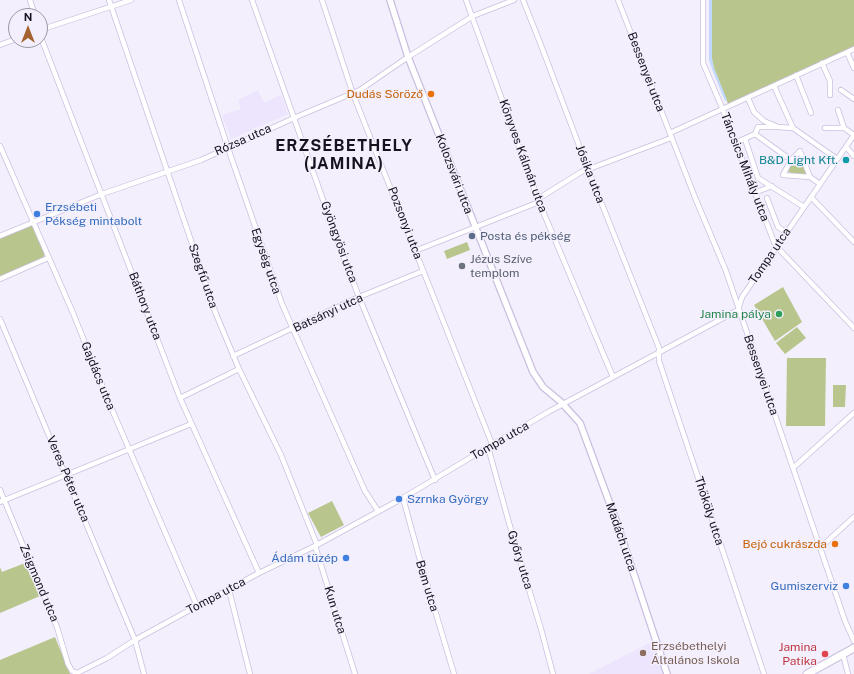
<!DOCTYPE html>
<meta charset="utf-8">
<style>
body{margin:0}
#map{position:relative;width:854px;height:674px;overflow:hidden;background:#f3effc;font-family:"Public Sans",sans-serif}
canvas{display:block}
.north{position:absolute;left:8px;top:8px;width:40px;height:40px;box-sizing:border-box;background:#f3effc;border:1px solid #9b97a3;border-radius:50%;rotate:0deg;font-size:11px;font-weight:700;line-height:16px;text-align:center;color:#17131e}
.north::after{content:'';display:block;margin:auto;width:14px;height:18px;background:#a56231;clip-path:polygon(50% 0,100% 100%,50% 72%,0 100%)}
</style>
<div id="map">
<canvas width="854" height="674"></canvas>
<div class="north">N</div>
</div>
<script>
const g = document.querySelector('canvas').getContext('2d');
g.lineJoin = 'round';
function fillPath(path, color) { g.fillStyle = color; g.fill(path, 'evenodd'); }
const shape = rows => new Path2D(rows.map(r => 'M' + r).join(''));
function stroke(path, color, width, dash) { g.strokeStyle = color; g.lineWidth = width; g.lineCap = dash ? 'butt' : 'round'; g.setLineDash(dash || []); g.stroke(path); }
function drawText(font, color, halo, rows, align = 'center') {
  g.font = font + ' "Public Sans",sans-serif'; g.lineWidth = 3; g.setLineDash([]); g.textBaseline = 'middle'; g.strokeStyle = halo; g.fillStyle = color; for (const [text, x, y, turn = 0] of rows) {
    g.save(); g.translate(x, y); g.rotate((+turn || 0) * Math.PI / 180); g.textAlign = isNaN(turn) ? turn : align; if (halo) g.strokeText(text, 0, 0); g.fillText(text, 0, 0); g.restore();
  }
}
const built = shape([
 [258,90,264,103,281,95,288,114,231,139,222,115,241,109,238,100],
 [653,641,664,674,589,674]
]);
const green = shape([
 [712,0,854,0,854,48,728,104,714,68,712,59],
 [797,157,802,157,807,174,790,174,788,170],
 [30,226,33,226,45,254,43,258,0,277,0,238],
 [467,242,470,250,447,259,444,251],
 [783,287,802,322,775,341,754,305],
 [797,327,806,338,785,354,776,343],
 [787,358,826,358,825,426,786,426],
 [833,385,846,385,845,407,833,407],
 [332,501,344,525,321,537,308,513],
 [25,563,40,596,0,613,0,567,2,572],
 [55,637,70,674,0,674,0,660]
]);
const water = shape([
 [709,0,712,0,712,59,714,68,727,100,725,101,712,69,709,60]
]);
const minor = shape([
 [30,0,35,16],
 [109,0,216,314,239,369,281,455,317,545],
 [179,0,228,148,282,304,365,491,378,511],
 [252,0,338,242,359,297,435,480],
 [322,0,353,94,492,444],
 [466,0,539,202,613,377],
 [523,0,539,40,588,169,659,348,659,361,764,674],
 [618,0,696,200,726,271,845,621,854,641],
 [703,0,703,63,723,110,774,242,776,246,854,328],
 [40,30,131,0],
 [40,35,180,398,259,573],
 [0,45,16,39],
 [847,52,854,68],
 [822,63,830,81,830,95],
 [796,75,811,113],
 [774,86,793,128],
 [841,90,854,99],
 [748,98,754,112,764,121,778,127,793,128,837,159],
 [838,110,844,128],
 [825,128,844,128,854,135],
 [670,133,854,49],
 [755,134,791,160],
 [745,139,758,178,804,207],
 [735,143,755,134,758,127,775,127],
 [0,146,73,313,110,405,197,606],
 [846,147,854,156],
 [810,177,800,151,791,160,783,175,810,177,820,184],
 [754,193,772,186],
 [811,197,854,242],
 [767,198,778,227,786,232],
 [538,199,581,172,671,138],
 [0,236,102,194,201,160,294,118,360,90,408,57,473,16,514,0],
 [415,251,539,202],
 [0,279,48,258],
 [0,319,135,640,144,674],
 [233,356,359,297,423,271],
 [180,398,239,369],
 [488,447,511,530,541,629,553,674],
 [793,468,854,413],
 [0,490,57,627,68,664,72,671,77,673],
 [403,498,420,560,454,674],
 [0,502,191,424],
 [315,546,355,674],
 [821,547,854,517],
 [229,590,250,674],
 [843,654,848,674],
 [77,673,107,658,135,640,197,606,259,573,315,546,403,498,488,447,550,411,738,310,742,297,854,135]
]);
const tertiary = shape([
 [390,0,408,57,533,372,543,387,561,402,580,423,617,523,667,674]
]);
const primary = shape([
 [807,674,854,648]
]);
const markers = [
 [431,94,4,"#e8710a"],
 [846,160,4,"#0f9aa8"],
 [37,214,4,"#3f7fe0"],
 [472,236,4,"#5c6f8a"],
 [462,266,4,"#6b7280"],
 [779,314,4,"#2e9e5b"],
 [399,499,4,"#3f7fe0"],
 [835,544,4,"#e8710a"],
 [346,558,4,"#3f7fe0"],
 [846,586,4,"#3f7fe0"],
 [643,653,4,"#8d6e63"],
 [825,654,4,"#e0444e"]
];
const streetNames = [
 ["Bessenyei utca",646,72,69],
 ["Rózsa utca",243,140,-24],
 ["Könyves Kálmán utca",523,156,70],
 ["Táncsics Mihály utca",745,167,69],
 ["Kolozsvári utca",454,174,69],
 ["Jósika utca",590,174,69],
 ["Pozsonyi utca",405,223,69],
 ["Gyöngyösi utca",339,242,70],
 ["Tompa utca",770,256,-56],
 ["Egység utca",266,261,71],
 ["Szegfű utca",203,276,71],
 ["Báthory utca",145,306,69],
 ["Batsányi utca",328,313,-25],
 ["Bessenyei utca",761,375,71],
 ["Gajdács utca",98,376,68],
 ["Tompa utca",500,441,-30],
 ["Veres Péter utca",68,479,67],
 ["Thököly utca",709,511,72],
 ["Madách utca",621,537,71],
 ["Győry utca",520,560,73],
 ["Zsigmond utca",39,583,67],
 ["Bem utca",427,586,73],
 ["Tompa utca",216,596,-28],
 ["Kun utca",335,610,73]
];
const foodNames = [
 ["Dudás Söröző",423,94],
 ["Bejó cukrászda",827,544]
];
const cultureNames = [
 ["B&D Light Kft.",838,160]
];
const shopNames = [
 ["Erzsébeti",45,207],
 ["Pékség mintabolt",45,221],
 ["Szrnka György",407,499],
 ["Ádám tüzép",338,558,"right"],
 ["Gumiszerviz",838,586,"right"]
];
const serviceNames = [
 ["Posta és pékség",480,236]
];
const worshipNames = [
 ["Jézus Szíve",470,259],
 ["templom",470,273]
];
const leisureNames = [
 ["Jamina pálya",771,314]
];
const educationNames = [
 ["Erzsébethelyi",651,646],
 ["Általános Iskola",651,660]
];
const healthNames = [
 ["Jamina",817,647],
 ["Patika",817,661]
];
const districtNames = [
 ["ERZSÉBETHELY",344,146],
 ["(JAMINA)",344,164]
];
fillPath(built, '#ede5fd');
fillPath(green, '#b8c68d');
fillPath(water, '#c1d8ff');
stroke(minor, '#cabfe0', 6);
stroke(tertiary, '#cabfe0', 8);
stroke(primary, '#cabfe0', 9);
stroke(minor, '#fff', 4.5);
stroke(tertiary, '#fff', 5.5);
stroke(primary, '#fff', 7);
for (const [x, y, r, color] of markers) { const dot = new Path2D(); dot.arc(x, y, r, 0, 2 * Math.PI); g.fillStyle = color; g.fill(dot); stroke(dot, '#f3effc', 1.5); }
drawText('12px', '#17131e', '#f3effc', streetNames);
drawText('12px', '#c56008', '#f3effc', foodNames, 'right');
drawText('12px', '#0d838f', '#f3effc', cultureNames, 'right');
drawText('12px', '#366cbe', '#f3effc', shopNames, 'left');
drawText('12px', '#4e5e75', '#f3effc', serviceNames, 'left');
drawText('12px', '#5b616d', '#f3effc', worshipNames, 'left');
drawText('12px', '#27864d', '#f3effc', leisureNames, 'right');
drawText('12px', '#785e54', '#f3effc', educationNames, 'left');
drawText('12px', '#be3a42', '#f3effc', healthNames, 'right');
g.letterSpacing = '1px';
drawText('bold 16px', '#17131e', '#f3effc', districtNames);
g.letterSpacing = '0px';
</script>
